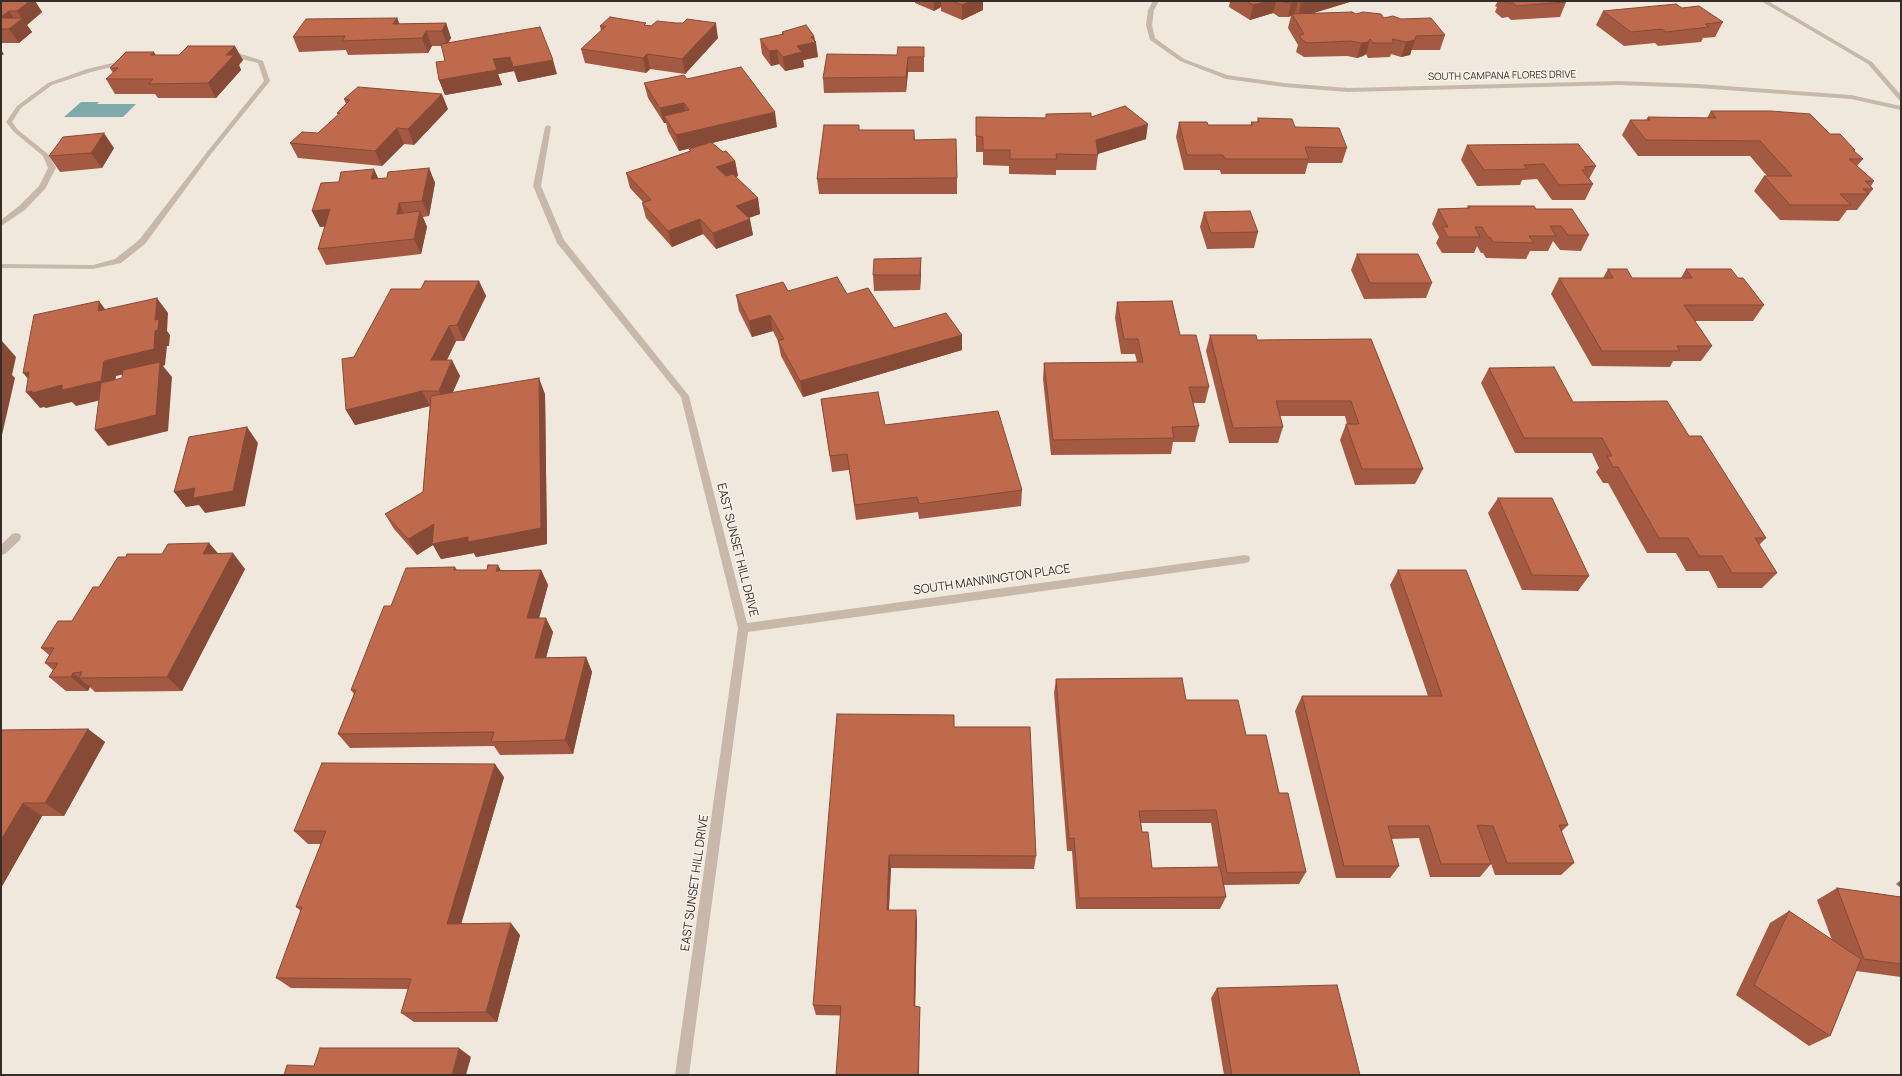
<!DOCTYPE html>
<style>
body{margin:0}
#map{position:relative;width:1902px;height:1076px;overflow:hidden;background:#f1e8dd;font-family:Manrope,sans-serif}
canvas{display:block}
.frame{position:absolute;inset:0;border:2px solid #362d29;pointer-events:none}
</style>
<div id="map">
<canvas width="1902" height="1076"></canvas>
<div class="frame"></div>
</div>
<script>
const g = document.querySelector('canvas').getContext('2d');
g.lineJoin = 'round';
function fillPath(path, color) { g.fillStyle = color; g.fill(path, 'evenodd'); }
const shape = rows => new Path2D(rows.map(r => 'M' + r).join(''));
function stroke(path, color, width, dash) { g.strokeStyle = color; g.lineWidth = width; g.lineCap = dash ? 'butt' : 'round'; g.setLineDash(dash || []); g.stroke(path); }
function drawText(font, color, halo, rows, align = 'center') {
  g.font = font + ' Manrope,sans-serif'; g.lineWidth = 3; g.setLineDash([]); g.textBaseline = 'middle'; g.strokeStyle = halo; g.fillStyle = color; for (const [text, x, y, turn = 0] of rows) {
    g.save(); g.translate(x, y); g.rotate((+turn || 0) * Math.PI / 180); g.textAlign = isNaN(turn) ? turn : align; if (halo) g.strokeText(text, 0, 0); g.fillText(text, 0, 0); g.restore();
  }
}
const water = shape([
 [81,102,99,102,97,104,136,104,123,117,64,117]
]);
const minor = shape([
 [1153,1,1159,1,1154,10,1152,25,1155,38,1184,59,1227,75,1284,83,1348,88,1619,81,1698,84,1851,95,1901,106,1901,110,1851,99,1698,88,1619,85,1348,92,1284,87,1226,79,1180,61,1150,40,1146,25,1148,10,1153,1],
 [1761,1,1768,1,1872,62,1901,95,1901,101,1899,100,1868,64,1761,1],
 [238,53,263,61,270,81,211,154,145,244,121,263,93,269,1,268,1,264,93,265,115,259,139,240,207,152,264,81,258,63,225,55,228,53,238,53],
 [126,60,129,62,128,63,91,72,52,85,21,108,12,122,18,130,48,154,56,168,45,189,25,210,1,226,1,220,19,206,39,186,48,168,43,156,14,132,6,122,17,106,48,83,87,69,126,60],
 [548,125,551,127,541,186,564,240,689,396,747,623,1245,555,1249,556,1250,559,1249,562,1245,563,748,632,689,1075,675,1075,738,628,681,397,557,243,533,186,545,127,548,125],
 [16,533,20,534,21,537,20,540,5,554,1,555,1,545,12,534,16,533]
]);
const wall = shape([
 [1,1,35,1,42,12,27,25,32,32,19,43,1,43],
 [915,1,983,1,983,10,962,20,941,11,941,7,934,11,915,3],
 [1230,1,1353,1,1312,13,1356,14,1384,18,1445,35,1440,50,1411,50,1410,55,1401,57,1391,54,1390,57,1368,58,1366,54,1363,56,1357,58,1347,56,1304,57,1296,52,1298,45,1288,28,1291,16,1288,17,1279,17,1273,13,1250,20,1229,7],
 [1498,1,1564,1,1566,2,1560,17,1511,20,1508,17,1502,18,1495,12,1497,7,1495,6],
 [1682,8,1723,22,1715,37,1703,38,1701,42,1658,46,1655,43,1624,46,1596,25,1603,11],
 [397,18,399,24,446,23,451,38,448,43,557,74,518,82,514,71,498,74,502,85,445,95,439,80,445,61,442,46,432,46,428,53,348,55,346,50,299,52,293,37],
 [646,25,718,38,685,74,650,69,646,73,585,63,581,49,601,31,600,26],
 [782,32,814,36,818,57,803,60,804,67,785,71,779,64,771,66,762,54,760,39,782,35],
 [924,47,924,72,908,72,906,92,824,93,823,78,897,55],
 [156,55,243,60,239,65,241,70,216,98,158,98,155,94,115,94,106,79,113,73,110,68],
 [687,79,777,127,712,143,723,152,735,161,738,176,736,177,758,198,760,214,749,218,753,235,716,249,703,234,672,247,646,218,642,203,643,202,630,188,626,173,690,151,689,149,701,145,679,151,668,131,666,123,664,123,648,98,644,83],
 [344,99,448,109,414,145,404,144,382,166,298,158,290,143,318,133,338,115,337,113,346,104],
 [1711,111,1830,134,1855,150,1854,151,1863,159,1857,166,1874,181,1871,186,1873,189,1857,210,1847,210,1839,221,1780,220,1754,191,1764,176,1767,176,1750,156,1638,156,1622,135,1630,120,1646,120,1648,117,1707,118],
 [976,117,1046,118,1091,117,1146,139,1098,154,1096,170,1056,170,1056,175,1009,174,1009,166,983,165,983,152,976,152],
 [1258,118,1295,127,1347,148,1342,163,1308,163,1305,174,1221,174,1220,170,1184,170,1176,137,1179,122,1208,125,1251,125,1251,122,1257,122],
 [859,130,914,130,915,140,957,178,957,194,819,194,817,179],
 [1467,145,1596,166,1589,179,1593,184,1585,200,1552,200,1537,179,1522,180,1520,185,1477,186,1461,160],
 [114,148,102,168,60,172,49,156],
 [429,168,435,183,429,216,423,217,427,227,421,254,326,265,318,249,325,226,320,227,312,211,378,179,387,178],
 [1468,206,1536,209,1589,235,1581,251,1560,250,1553,241,1548,251,1530,251,1526,259,1486,258,1483,253,1481,253,1477,246,1474,253,1442,253,1436,243,1439,237,1432,224,1438,209,1467,208],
 [1204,212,1258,232,1254,248,1207,249,1200,227],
 [1357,254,1432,283,1426,298,1364,299,1351,270],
 [1608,269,1632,278,1681,278,1686,269,1738,278,1764,305,1753,321,1695,321,1712,346,1701,361,1673,361,1670,367,1592,366,1551,294,1559,278,1603,278],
 [921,274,920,290,874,291,873,275],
 [479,281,486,296,464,341,456,341,447,360,460,376,453,392,545,394,547,544,476,557,474,553,441,559,433,545,417,555,394,529,385,514,423,492,430,406,355,425,346,410,354,357,421,289],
 [788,291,847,294,894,328,962,335,962,350,803,397,781,356,778,341,773,331,752,337,739,311,736,295],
 [1117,302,1180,335,1209,387,1205,403,1193,403,1199,426,1195,442,1173,442,1171,454,1051,455,1043,379,1044,363,1137,362,1135,354,1121,354,1115,318],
 [1210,335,1257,340,1371,339,1423,469,1415,484,1355,485,1340,440,1346,424,1347,424,1345,416,1280,416,1283,427,1278,443,1229,443,1206,351],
 [1489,368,1573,402,1689,436,1766,538,1759,545,1777,573,1762,588,1718,588,1709,571,1686,571,1676,553,1647,553,1608,483,1603,483,1596,472,1599,468,1592,453,1515,453,1481,383],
 [821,399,885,425,1022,490,1021,506,919,519,918,512,856,520,849,470,832,472],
 [1498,498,1589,576,1578,591,1522,590,1488,513],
 [209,543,218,554,245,569,182,691,95,692,90,687,88,691,66,691,49,677,53,670,45,663,49,655,41,648,72,621,99,587,126,557,162,554],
 [455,567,457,570,541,570,548,585,539,618,553,632,546,658,586,657,592,672,573,754,500,755,494,746,350,748,338,734,354,694,351,690,391,606],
 [1398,570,1568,825,1561,832,1574,863,1561,875,1495,875,1482,838,1491,864,1480,877,1430,877,1419,838,1391,839,1399,866,1390,878,1336,878,1295,711,1302,696,1428,696,1390,585],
 [1056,679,1186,700,1246,735,1279,793,1306,872,1299,884,1224,885,1226,897,1220,909,1076,909,1072,851,1067,851,1054,693],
 [1140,823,1211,823,1218,867,1152,868,1142,832],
 [954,727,1036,856,1034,869,891,868,889,910,917,921,915,1007,920,1007,920,1017,816,1015,813,1005],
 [88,729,105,742,64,816,42,816,1,888,1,730],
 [504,777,461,923,520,935,497,1022,414,1022,401,1013,408,989,291,988,276,978,301,911,296,907,321,844,308,844,294,831],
 [1901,880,1901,888,1896,884],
 [1837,888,1901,897,1901,977,1856,971,1830,1036,1809,1046,1736,995,1770,923,1789,911,1832,940,1817,900],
 [1217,988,1360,1075,1224,1075,1211,998]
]);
const shadedWall = shape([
 [30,1,35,1,42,12,27,25,32,32,19,43,9,29,1,19,1,17,9,11,17,23,22,19,17,11],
 [934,1,941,1,941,7,934,11],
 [971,1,983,1,983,10,962,20,962,5],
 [1269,1,1276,1,1273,13,1250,20,1253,5],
 [1298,1,1294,16,1292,14,1291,16,1288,17,1291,3],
 [1309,1,1353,1,1298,18,1301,3],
 [397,18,403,32,393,24],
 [446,23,451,38,447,45,442,31],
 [716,23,718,38,685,74,682,59],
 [426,31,432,46,428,53,422,38],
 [814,36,815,42,816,42,818,57,803,60,804,67,785,71,783,57,811,37],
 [1370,39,1366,54,1363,56,1357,58,1361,43],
 [1415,40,1410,55,1401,57,1406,42],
 [235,46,243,60,239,65,241,70,216,98,208,83,226,55],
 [1,50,4,54,1,56],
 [777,50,779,64,771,66,769,51],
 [154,52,162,66,150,55],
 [647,54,650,69,646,73,643,58],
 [510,57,514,71,498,74,502,85,445,95,439,80,493,59],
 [908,57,908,72,906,92,906,77],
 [553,60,557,74,518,82,513,67],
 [442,94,448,109,414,145,408,129],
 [684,103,687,118,664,116,666,123,664,123,660,108],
 [775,112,777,127,679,151,676,135],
 [1148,124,1146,139,1094,155,1096,140],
 [397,128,404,144,382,166,375,151],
 [104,133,114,148,102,168,91,153],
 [735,161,738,176,719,183,716,167],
 [429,168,435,183,429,216,422,201],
 [374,169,381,184,371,179],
 [758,198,760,214,739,221,736,206],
 [399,203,406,218,397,214],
 [330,209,338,225,320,227,312,211],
 [420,211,427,227,421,254,414,239],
 [700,219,703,234,672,247,668,231],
 [750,219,753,235,716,249,713,233],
 [921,258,921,274,920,290,920,275],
 [479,281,486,296,464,341,457,325],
 [157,298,168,313,167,331,170,335,169,346,167,346,165,365,163,366,172,377,168,431,108,446,95,430,160,366,116,376,114,397,76,406,72,402,46,408,44,407,40,408,26,392,104,361,155,320],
 [99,301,111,317,98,311],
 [770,315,773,331,752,337,749,321],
 [449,326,456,341,439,376,431,360],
 [962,335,962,350,803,397,800,381],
 [2,341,16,357,12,375,15,378,2,435,1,435,1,346],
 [452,360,460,376,446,407,439,391],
 [29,372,37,389,23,373],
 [539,378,545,394,547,544,476,557,474,553,441,559,433,545,417,555,408,539,434,524],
 [422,391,430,406,355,425,346,410],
 [247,427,258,443,245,506,205,513,199,505,186,507,174,492],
 [209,543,222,558,203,554],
 [233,553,245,569,182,691,167,677],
 [498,565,506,580,496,571],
 [541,570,548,585,535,633,527,618],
 [546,618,553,632,542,672,535,658],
 [586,657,592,672,573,754,565,740],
 [73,673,90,687,88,691,71,677],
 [88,729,105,742,64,816,45,803],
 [495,764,504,777,458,935,447,924],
 [23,803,42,816,1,888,1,840],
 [889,855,891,868,888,922,887,910],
 [916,910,917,921,915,1016,914,1006],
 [511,923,520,935,497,1022,486,1012],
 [920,1007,920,1017,919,1075,918,1075],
 [459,1048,471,1057,466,1075,452,1075]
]);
const building = shape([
 [1,1,30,1,17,11,9,11,1,17,1,1],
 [952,1,971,1,962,5,952,1],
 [1246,1,1269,1,1253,5,1246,1],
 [1280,1,1309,1,1301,3,1298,1,1291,3,1282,2,1280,1],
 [1504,1,1564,1,1566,2,1517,6,1513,3,1507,3,1504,1],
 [1676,4,1682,8,1699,6,1723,22,1705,24,1709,27,1666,32,1662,29,1631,32,1603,11,1676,4],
 [1352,12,1356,14,1363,12,1381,14,1384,18,1393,16,1401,19,1431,18,1445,35,1416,36,1415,40,1406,42,1392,39,1394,43,1373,43,1370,39,1368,42,1361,43,1351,41,1307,43,1300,38,1300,35,1304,34,1292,14,1352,12],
 [610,17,646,23,644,25,651,26,657,21,676,23,683,23,687,19,716,23,682,59,647,54,643,58,581,49,606,26,600,26,610,17],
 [1,18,23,18,9,29,1,29,1,18],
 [397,18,393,24,446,23,442,31,426,31,422,38,342,41,345,36,293,37,306,19,397,18],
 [806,25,814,36,811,37,816,42,797,46,802,52,783,57,777,50,769,51,760,39,784,34,782,32,806,25],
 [540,27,553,60,513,67,510,57,493,59,497,70,439,80,436,62,445,61,441,44,540,27],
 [188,46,235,46,226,55,234,55,208,83,149,84,153,79,106,79,118,68,110,68,126,52,154,52,150,55,179,55,188,46],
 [898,47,924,47,924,57,908,57,906,77,823,78,827,54,897,55,898,47],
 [741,67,775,112,676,135,664,116,689,110,684,103,660,108,644,83,684,75,687,79,741,67],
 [358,87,442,94,408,129,397,128,375,151,290,143,302,132,318,133,340,113,337,113,350,100,344,99,358,87],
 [1125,106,1148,124,1096,140,1098,155,1056,154,1057,159,1010,159,1010,150,983,150,983,137,976,136,976,117,1046,118,1046,114,1091,113,1091,117,1125,106],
 [1711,111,1771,111,1810,114,1830,134,1840,134,1855,150,1853,150,1863,159,1849,159,1874,181,1865,181,1873,189,1863,189,1869,194,1840,194,1851,205,1790,205,1764,176,1792,176,1760,141,1646,140,1630,120,1650,120,1648,117,1716,118,1711,111],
 [1258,118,1292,119,1295,127,1339,128,1347,148,1305,147,1309,159,1225,159,1223,155,1187,155,1179,122,1207,122,1208,125,1253,125,1251,122,1259,122,1258,118],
 [824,125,859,125,859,130,914,130,914,140,956,139,957,178,817,179,824,125],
 [104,133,91,153,49,156,63,137,104,133],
 [711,142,723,152,726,151,735,161,716,167,726,176,733,174,758,198,736,206,750,219,713,233,700,219,668,231,642,203,651,200,626,173,691,151,689,149,711,142],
 [1578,144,1596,166,1584,167,1587,170,1582,170,1593,184,1559,185,1544,164,1524,165,1527,169,1484,170,1467,145,1578,144],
 [429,168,422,201,399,203,397,214,420,211,414,239,318,249,330,209,312,211,321,183,339,182,341,172,374,169,371,179,387,178,388,172,429,168],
 [1468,206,1534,206,1536,209,1572,209,1589,235,1568,235,1561,226,1550,226,1556,236,1529,236,1534,243,1493,242,1490,237,1488,237,1482,227,1475,227,1480,237,1448,237,1442,227,1448,227,1438,209,1470,208,1468,206],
 [1250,211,1258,232,1211,233,1204,212,1250,211],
 [1357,254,1418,254,1432,283,1370,283,1357,254],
 [921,258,920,275,873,275,874,259,921,258],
 [1608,269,1627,269,1632,278,1692,278,1686,269,1731,269,1738,278,1743,278,1764,305,1684,305,1712,346,1677,346,1680,351,1602,351,1559,278,1613,278,1608,269],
 [837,277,847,294,868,288,894,328,946,313,962,335,800,381,778,341,784,339,770,315,749,321,736,295,783,282,788,291,837,277],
 [425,281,479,281,457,325,449,326,431,360,452,360,439,391,422,391,346,410,342,359,354,357,391,289,421,289,425,281],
 [157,298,155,320,159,319,158,330,155,331,154,349,104,361,101,381,62,390,62,385,32,393,32,391,26,392,29,372,23,373,34,315,99,301,98,311,157,298],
 [1172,301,1180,335,1196,335,1209,387,1189,387,1199,426,1172,427,1174,438,1053,440,1044,363,1143,362,1138,339,1124,339,1117,302,1172,301],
 [1210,335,1256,335,1257,340,1371,339,1423,469,1362,469,1346,424,1359,424,1351,401,1276,401,1283,427,1233,428,1210,335],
 [160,362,156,415,95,430,101,383,122,378,123,370,160,362],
 [1554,367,1573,402,1667,401,1689,436,1701,436,1766,538,1755,538,1777,573,1732,573,1722,556,1699,556,1688,538,1659,538,1618,467,1613,467,1607,456,1612,456,1602,438,1524,438,1489,368,1554,367],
 [539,378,541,528,468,542,468,537,432,544,434,524,408,539,385,514,423,492,431,396,539,378],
 [878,392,885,425,998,411,1022,490,919,504,917,497,855,505,847,454,830,456,821,399,878,392],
 [247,427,233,491,193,498,195,488,174,492,189,437,247,427],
 [1498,498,1552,498,1589,576,1532,575,1498,498],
 [209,543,203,554,233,553,167,677,79,678,82,672,73,673,71,677,49,677,58,663,45,663,54,648,41,648,58,621,72,621,93,587,99,587,118,557,126,557,127,554,162,554,168,544,209,543],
 [488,565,498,565,496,571,541,570,527,618,546,618,535,658,586,657,565,740,491,742,494,732,338,734,356,690,351,690,384,606,391,606,406,568,455,567,454,570,487,570,488,565],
 [1398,570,1466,570,1568,825,1559,825,1574,863,1507,863,1493,826,1477,825,1491,864,1441,864,1429,826,1388,826,1399,866,1344,866,1302,696,1442,696,1398,570],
 [1182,678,1186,700,1238,700,1246,735,1266,735,1279,793,1288,793,1306,872,1227,873,1216,810,1139,811,1142,832,1148,832,1152,868,1220,867,1226,897,1079,898,1074,838,1069,839,1056,679,1182,678],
 [837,714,954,715,954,727,1030,727,1036,856,889,855,887,910,916,910,914,1006,920,1007,918,1075,836,1075,841,1006,813,1005,837,714],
 [88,729,45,803,23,803,1,840,1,730,88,729],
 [322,763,495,764,447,924,511,923,486,1012,401,1013,411,979,276,978,302,907,296,907,326,831,294,831,322,763],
 [1837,888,1901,897,1901,964,1864,959,1837,888],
 [1789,911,1861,959,1830,1036,1754,985,1789,911],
 [1337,985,1360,1075,1232,1075,1217,988,1337,985],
 [320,1048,459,1048,452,1075,284,1075,287,1065,314,1066,320,1048]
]);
const farStreetnames = [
 ["SOUTH CAMPANA FLORES DRIVE",1502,76,-1]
];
const streetNames = [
 ["EAST SUNSET HILL DRIVE",737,550,76],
 ["SOUTH MANNINGTON PLACE",992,580,-8],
 ["EAST SUNSET HILL DRIVE",695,883,-82]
];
fillPath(water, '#7eaaac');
fillPath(minor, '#c8b8aa');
fillPath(wall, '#a45a42');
fillPath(shadedWall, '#864a36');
fillPath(building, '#bf694d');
stroke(building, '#864a36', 1);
drawText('10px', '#362d29', '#f9f2e9', farStreetnames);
drawText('12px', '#362d29', '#f9f2e9', streetNames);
</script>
